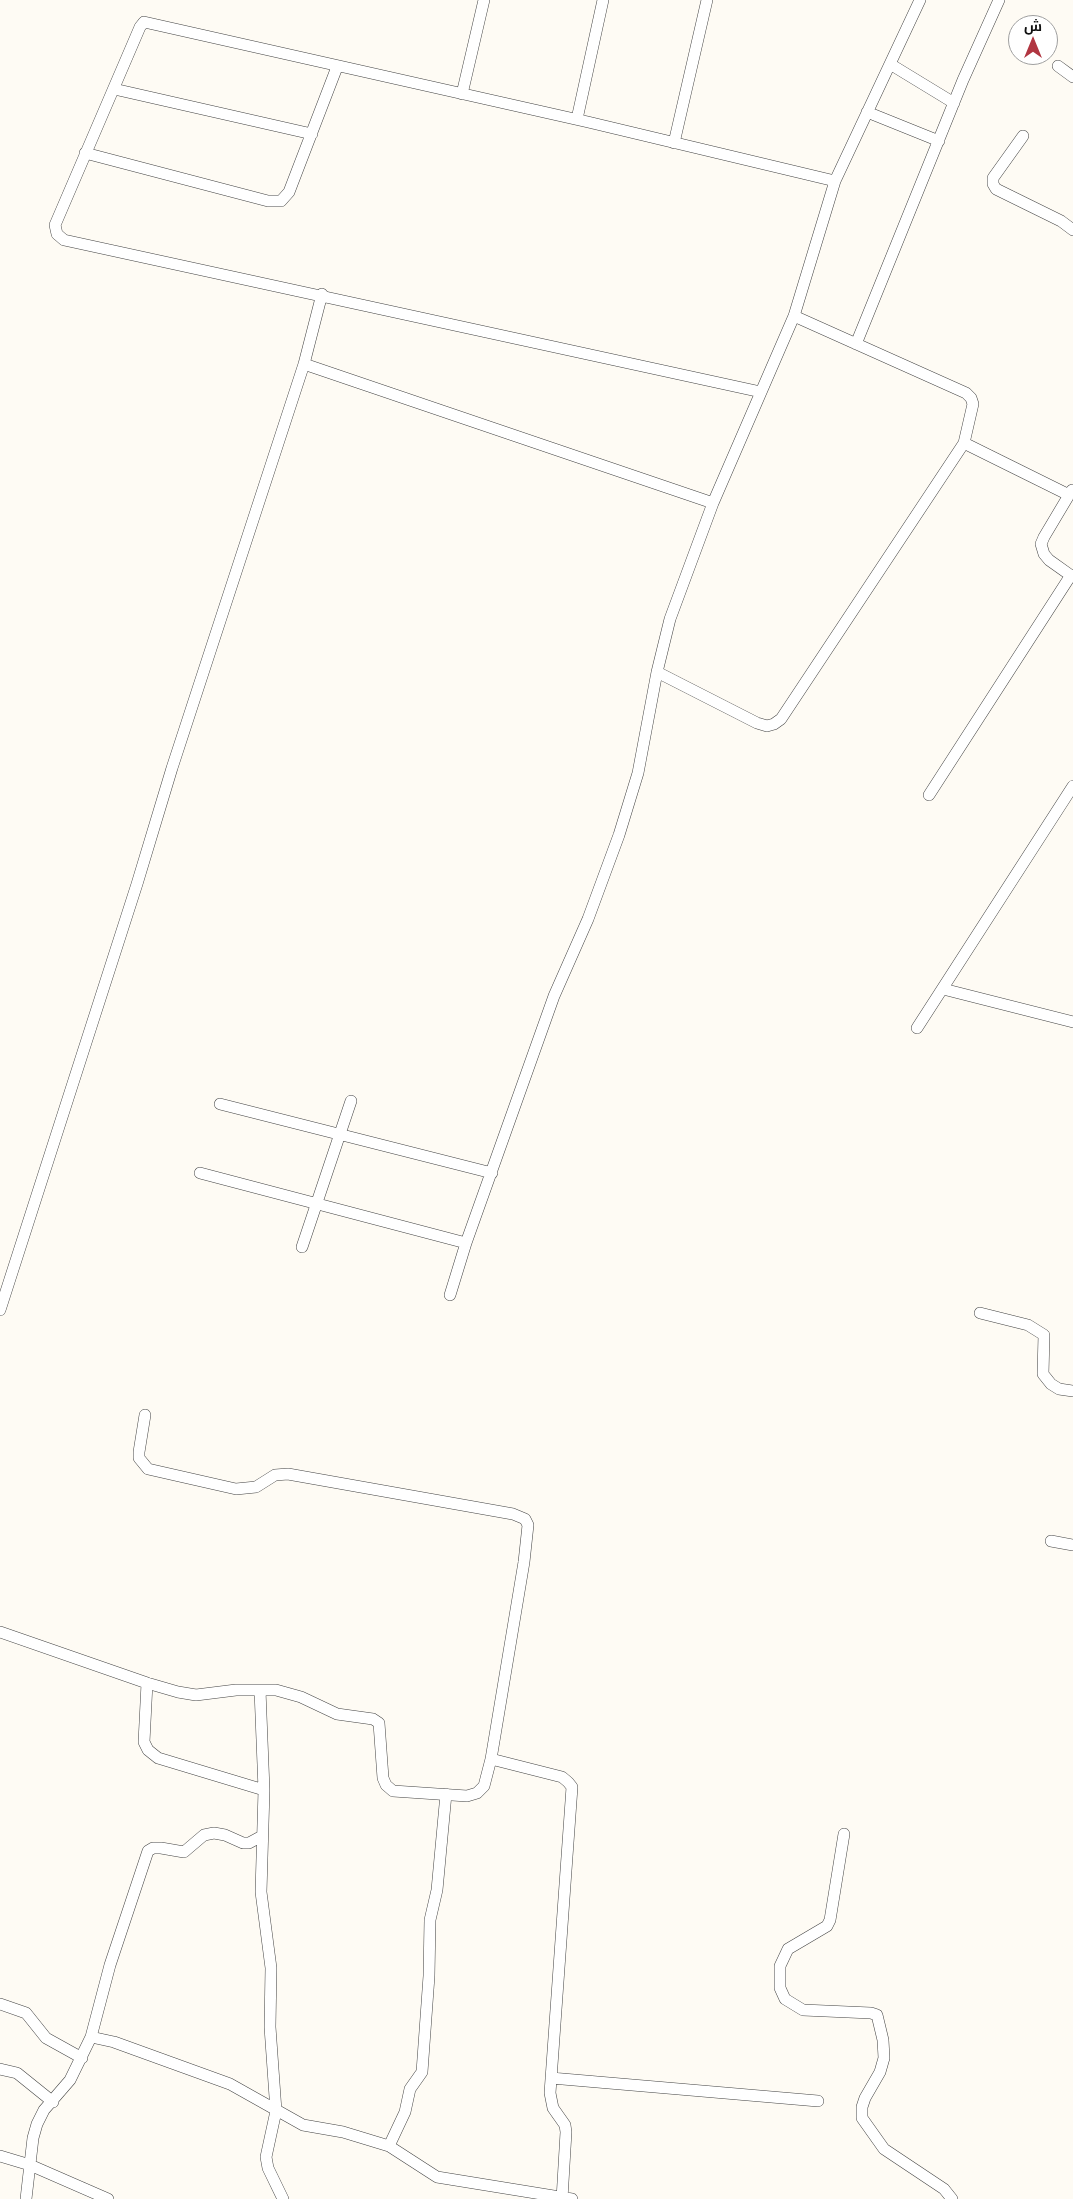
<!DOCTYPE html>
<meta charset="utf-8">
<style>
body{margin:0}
#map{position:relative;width:1073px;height:2199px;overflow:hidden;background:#fefbf4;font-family:Georgia,Cairo,serif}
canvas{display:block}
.north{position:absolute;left:1008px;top:15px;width:50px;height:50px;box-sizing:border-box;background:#fff;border:1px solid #9f9f9f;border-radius:50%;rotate:0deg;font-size:14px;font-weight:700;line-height:20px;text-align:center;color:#101010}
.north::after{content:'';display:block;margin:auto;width:18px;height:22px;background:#b13641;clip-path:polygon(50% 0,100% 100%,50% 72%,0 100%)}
</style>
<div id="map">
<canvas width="1073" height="2199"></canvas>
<div class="north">ش</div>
</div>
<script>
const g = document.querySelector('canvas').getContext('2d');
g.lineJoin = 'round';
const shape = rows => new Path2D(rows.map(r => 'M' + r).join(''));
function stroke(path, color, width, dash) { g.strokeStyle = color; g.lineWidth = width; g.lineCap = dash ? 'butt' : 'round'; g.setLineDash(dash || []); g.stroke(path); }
const street = shape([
 [890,64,954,103],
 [1058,66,1073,77],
 [114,89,312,134],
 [462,94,484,0],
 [867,112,939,141],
 [577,119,603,0],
 [1023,136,993,178,993,184,996,189,1061,221,1073,230],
 [674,143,707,0],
 [85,153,268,201,281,201,289,192,337,67],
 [856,344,963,80,999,0],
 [304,364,713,503],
 [761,392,64,240,57,234,55,225,140,27,144,22,588,122,835,181],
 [964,443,1069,495],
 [1072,490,1044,537,1041,544,1044,554,1049,560,1073,577],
 [657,672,757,723,767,726,774,724,781,719,964,443,973,404,971,398,966,393,794,316],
 [929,795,1071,575],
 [943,989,1073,1022],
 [917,1028,1073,786],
 [220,1104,492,1173],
 [200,1173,466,1243],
 [302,1247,351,1101],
 [450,1295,466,1243,554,996,588,919,619,835,638,773,657,672,670,619,713,503,794,316,835,181,920,0],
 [0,1310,137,884,172,768,304,364,322,294],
 [980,1313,1028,1325,1044,1335,1043,1374,1051,1384,1059,1389,1073,1391],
 [145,1415,139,1452,139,1458,148,1469,236,1489,256,1487,275,1475,288,1474,513,1514,525,1519,528,1525,524,1562,491,1759],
 [1051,1541,1073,1545],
 [0,1632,147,1683,178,1692,196,1695,236,1690,276,1690,301,1697,337,1714,373,1719,379,1723,383,1778,386,1785,393,1791,467,1796,477,1793,484,1786,491,1759,562,1777,568,1782,572,1787,550,2093,553,2108,565,2125,566,2132,562,2199],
 [147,1683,144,1742,148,1750,158,1758,264,1790],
 [260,1690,264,1790,261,1892,271,1968,270,2027,276,2111,266,2157,268,2168,283,2199],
 [844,1834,830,1920,827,1926,788,1949,780,1966,780,1988,785,1999,803,2010,871,2013,877,2015,883,2040,884,2058,880,2072,865,2098,862,2107,862,2118,884,2149,944,2189,952,2199],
 [0,2004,26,2013,46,2038,82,2058],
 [91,2037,110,1965,148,1851,153,1848,161,1848,184,1852,204,1835,214,1833,225,1835,243,1843,249,1843,262,1836],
 [0,2069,17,2073,53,2102],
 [551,2078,818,2101],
 [389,2146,405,2112,410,2089,422,2072,429,1976,430,1920,437,1890,446,1794],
 [0,2156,30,2165,108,2199],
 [26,2199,33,2138,37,2124,44,2110,70,2080,91,2037,114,2042,230,2084,303,2125,343,2132,389,2146,437,2177,572,2199]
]);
stroke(street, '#434343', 12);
stroke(street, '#fff', 11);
</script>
